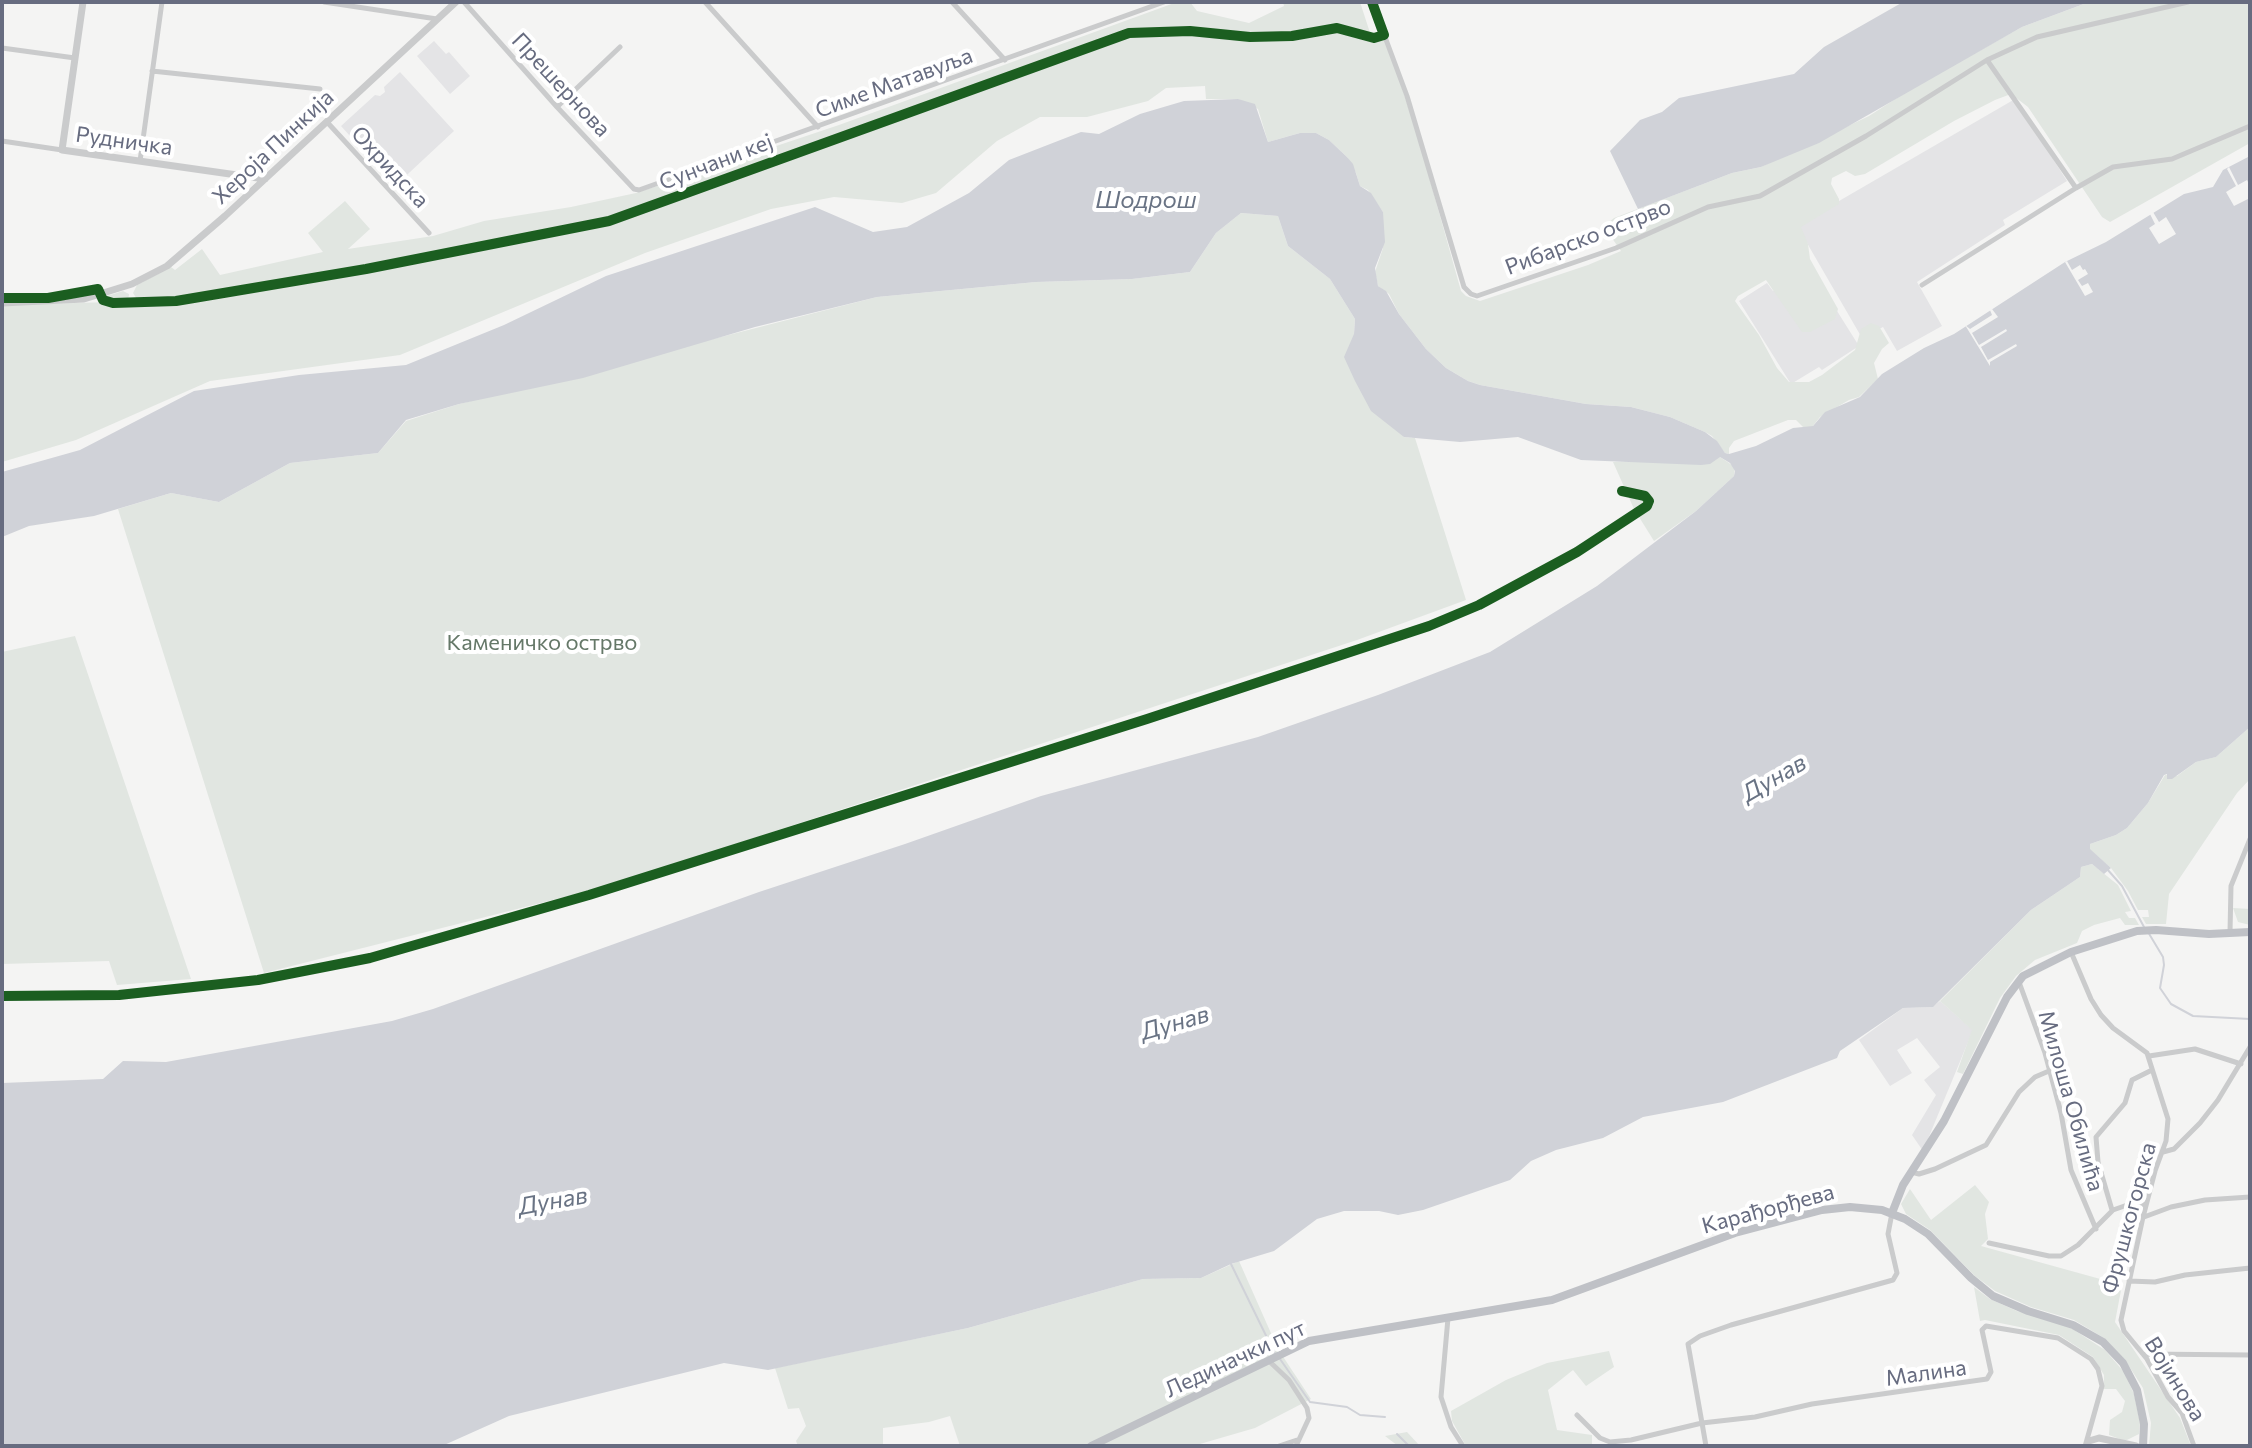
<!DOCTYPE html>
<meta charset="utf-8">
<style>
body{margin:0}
#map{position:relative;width:2252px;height:1448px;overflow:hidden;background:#f4f4f3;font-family:Commissioner,sans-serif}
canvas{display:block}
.frame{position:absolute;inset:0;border:4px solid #676c80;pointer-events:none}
</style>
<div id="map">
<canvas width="2252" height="1448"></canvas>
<div class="frame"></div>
</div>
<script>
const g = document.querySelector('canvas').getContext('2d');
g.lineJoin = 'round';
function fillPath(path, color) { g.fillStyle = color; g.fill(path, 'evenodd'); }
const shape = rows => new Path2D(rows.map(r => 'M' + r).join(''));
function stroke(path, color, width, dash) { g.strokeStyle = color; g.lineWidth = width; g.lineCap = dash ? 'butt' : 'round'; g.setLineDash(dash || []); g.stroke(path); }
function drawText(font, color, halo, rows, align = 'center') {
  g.font = font + ' Commissioner,sans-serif'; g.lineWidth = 8; g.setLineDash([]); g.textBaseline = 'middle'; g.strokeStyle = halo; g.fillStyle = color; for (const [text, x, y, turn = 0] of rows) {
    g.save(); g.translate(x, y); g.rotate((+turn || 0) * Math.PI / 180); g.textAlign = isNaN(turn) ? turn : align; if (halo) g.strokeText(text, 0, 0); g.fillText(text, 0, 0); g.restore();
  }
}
const built = shape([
 [434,41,446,54,449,52,470,76,450,94,417,56],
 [400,72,454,131,395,186,341,126,375,95,380,96,385,92,384,87],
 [2015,99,2067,181,2003,220,2005,225,1917,282,1942,326,1897,351,1883,327,1862,338,1789,212,1839,201],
 [1810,268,1859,346,1822,370,1819,367,1791,384,1739,301,1767,283,1773,291],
 [1940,1001,1973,1030,1923,1151,1912,1135,1936,1095,1924,1080,1940,1067,1917,1038,1897,1050,1912,1073,1890,1086,1859,1040,1903,1008,1932,1007]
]);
const green = shape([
 [1177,2,1190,2,1197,11,1249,23,1284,6,1283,2,1360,2,1373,42,1386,40,1416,130,1461,291,1466,296,1480,301,1588,265,1621,251,1607,231,1609,222,1614,218,1732,173,1761,167,1869,116,1914,87,2022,27,2089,2,2250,2,2250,143,2110,222,2102,217,2028,107,2011,94,1995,100,1954,121,1865,174,1855,176,1846,171,1832,178,1831,184,1839,199,1839,204,1801,227,1808,244,1810,259,1838,309,1835,319,1810,332,1802,332,1766,280,1738,296,1735,301,1759,335,1777,368,1789,382,1809,382,1822,375,1855,350,1861,329,1871,323,1879,326,1889,343,1882,349,1874,363,1878,379,1859,397,1849,400,1820,417,1812,427,1804,428,1796,420,1788,420,1734,441,1729,448,1729,454,1725,453,1712,436,1705,432,1670,417,1631,407,1586,404,1480,385,1468,381,1446,368,1426,349,1399,314,1389,294,1378,286,1375,272,1383,248,1383,212,1368,190,1360,186,1356,173,1347,157,1329,140,1316,133,1300,133,1268,142,1258,109,1238,99,1206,99,1205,86,1166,88,1148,101,1087,117,1040,117,997,141,936,193,902,203,834,197,771,209,645,253,400,355,210,381,76,440,2,462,2,305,112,302,104,297,123,291,129,294,128,302,138,301,133,293,137,285,171,267,175,270,202,249,220,275,323,252,308,233,345,201,370,229,348,249,433,236,484,221,571,207,636,193,839,125],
 [1241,213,1278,216,1288,246,1330,279,1355,319,1354,334,1404,437,1415,438,1466,600,1357,640,608,886,264,973,118,509,171,493,219,502,290,463,378,453,406,421,459,404,877,297,1036,282,1132,279,1190,272,1216,233],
 [1720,457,1735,467,1734,476,1696,511,1654,541,1634,509,1613,462],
 [75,636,191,979,117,985,109,961,2,964,2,652],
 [2250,727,2250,779,2237,793,2169,894,2166,924,2146,924,2142,917,2149,917,2148,910,2138,910,2128,891,2111,868,2089,849,2090,844,2116,835,2127,828,2148,803,2165,775,2177,776,2196,762,2216,757],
 [2092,864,2118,885,2131,911,2125,912,2129,918,2135,918,2139,925,2125,925,2120,918,2094,925,2082,931,2077,943,2035,960,2016,976,2000,998,1963,1074,1957,1072,1972,1030,1940,1001,2031,910,2080,877,2081,867],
 [2233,908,2250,909,2250,925,2238,922],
 [1975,1185,1989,1202,1985,1214,1988,1239,1981,1246,2122,1285,2115,1322,2180,1418,2191,1446,2149,1446,2151,1423,2143,1388,2125,1360,2104,1338,2074,1320,2031,1307,1995,1291,1975,1276,1930,1230,1906,1214,1901,1204,1910,1189,1931,1220],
 [1239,1261,1278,1349,1311,1399,1255,1428,1193,1446,960,1446,950,1416,929,1422,883,1428,883,1446,798,1446,796,1441,806,1426,799,1408,788,1409,775,1368,968,1328,1143,1279,1201,1278],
 [1974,1287,1990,1299,2017,1311,2068,1326,2105,1350,2124,1372,2134,1394,2140,1423,2139,1434,2125,1441,2109,1435,2110,1420,2122,1412,2125,1401,2116,1389,2104,1389,2104,1375,2093,1357,2059,1335,1985,1320,1980,1321],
 [1609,1351,1614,1367,1586,1386,1573,1370,1548,1390,1557,1430,1592,1435,1592,1446,1466,1446,1452,1421,1451,1411,1506,1380,1547,1363],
 [1407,1432,1420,1446,1398,1446,1385,1436]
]);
const water = shape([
 [1903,2,2089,2,2022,27,1819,143,1761,167,1732,173,1638,209,1610,151,1640,120,1662,112,1679,98,1794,74,1824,47],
 [1238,99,1255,104,1268,142,1300,133,1316,133,1329,140,1347,157,1353,164,1360,186,1371,193,1383,212,1385,242,1375,268,1378,286,1386,291,1399,314,1426,349,1446,368,1468,381,1480,385,1586,404,1631,407,1670,417,1705,432,1717,441,1725,453,1729,454,1756,446,1793,428,1813,426,1825,412,1860,397,1882,374,1924,348,1954,334,2065,262,2106,242,2184,194,2213,187,2223,170,2250,156,2250,727,2216,757,2196,762,2172,779,2167,779,2167,774,2164,775,2148,803,2127,828,2116,835,2090,844,2090,849,2111,868,2104,874,2092,864,2081,867,2080,877,2031,910,1933,1007,1903,1008,1840,1051,1837,1058,1723,1102,1643,1117,1603,1138,1556,1150,1531,1161,1510,1180,1423,1210,1398,1215,1379,1211,1344,1211,1317,1219,1274,1251,1231,1264,1201,1278,1143,1279,968,1328,768,1370,724,1363,509,1416,442,1446,2,1446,2,1083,103,1079,123,1061,166,1062,392,1021,433,1009,759,892,905,844,1041,796,1258,737,1378,695,1490,652,1597,586,1696,511,1734,476,1735,471,1730,463,1720,457,1710,464,1701,465,1581,460,1518,437,1460,442,1404,437,1371,411,1355,381,1344,357,1354,334,1355,319,1330,279,1288,246,1278,216,1241,213,1216,233,1190,272,1132,279,1036,282,877,297,755,327,583,378,459,404,406,420,378,453,290,463,219,502,171,493,94,516,29,526,2,537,2,472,80,450,194,391,299,375,406,365,504,325,606,276,815,207,873,232,907,227,969,193,1009,160,1081,132,1099,134,1140,114,1184,101]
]);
const pier = shape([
 [2229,167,2238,185,2247,180,2250,186,2250,198,2234,206,2226,192,2236,186,2227,169],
 [2153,212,2159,222,2166,217,2176,234,2159,244,2149,228,2155,224,2150,214],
 [2067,261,2072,270,2080,265,2083,270,2085,269,2088,274,2078,280,2082,286,2088,283,2093,292,2085,296,2065,262],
 [1992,309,1998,317,1972,333,1979,345,2006,329,2007,331,1981,347,1988,360,2016,344,2017,346,1990,362,1990,366,1965,325,1970,329,1992,315,1990,310]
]);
const stream = shape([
 [2107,869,2122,886,2144,927],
 [2148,932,2163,957,2164,965,2160,988,2171,1004,2193,1016,2250,1019],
 [1231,1264,1275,1354],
 [1280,1359,1310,1402,1347,1407,1360,1415,1385,1417],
 [1397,1434,1409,1446]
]);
const minor = shape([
 [324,2,437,19],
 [464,2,557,107,634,189,639,190,1164,2],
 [705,2,818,127],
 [952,2,1005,60],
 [1372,2,1407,96,1464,287,1471,294,1477,296,1616,248,1708,207,1760,196,1866,136,1987,60,2037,37,2188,2],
 [2,48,75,58],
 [152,71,320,89],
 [557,107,620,47],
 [327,122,429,233],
 [2,141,62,150],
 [140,161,162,2],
 [2076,188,2113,167,2172,159,2250,126],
 [1922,285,2076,188,1987,60],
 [2230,932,2231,886,2250,839],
 [2071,952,2091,999,2101,1015,2113,1028,2147,1053,2168,1119,2166,1141,2155,1171,2143,1217,2121,1320,2124,1331,2147,1359,2168,1397,2182,1413,2194,1446],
 [2019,982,2045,1053,2061,1113,2071,1170,2096,1229],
 [2,996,119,995,258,980,370,958,589,895,1147,719,1429,626,1479,605,1577,552,1647,506,1649,501,1645,496,1622,491],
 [2149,1056,2195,1049,2241,1064],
 [2163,1152,2174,1149,2200,1123,2218,1100,2250,1047],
 [1911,1172,1919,1174,1935,1169,1986,1145,2019,1092,2035,1077,2049,1071],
 [2112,1210,2098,1162,2096,1137,2125,1103,2132,1080,2152,1070],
 [2144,1217,2171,1207,2205,1200,2250,1197],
 [1989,1243,2049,1256,2061,1256,2078,1245,2113,1210,2133,1203,2146,1205],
 [2129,1281,2155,1282,2185,1275,2250,1268],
 [1448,1318,1441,1397,1451,1427,1463,1446],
 [2143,1354,2250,1355],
 [1269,1361,1289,1380,1307,1408,1309,1418,1296,1446],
 [1577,1415,1600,1438,1610,1442,1631,1440,1702,1423,1688,1344,1700,1336,1731,1325,1893,1280,1897,1273,1888,1234,1892,1213],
 [1279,1446,1297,1440],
 [1706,1446,1702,1423,1755,1417,1812,1404,1987,1379,1991,1372,1982,1330,1986,1326,2058,1338,2091,1359,2098,1369,2102,1386,2086,1443]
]);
const tertiary = shape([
 [83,2,62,150,265,179],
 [2,303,84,299,132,284,167,266,225,216,456,2],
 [2086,1446,2089,1441,2099,1438,2136,1446]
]);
const secondary = shape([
 [1892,1213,1903,1185,1944,1121,2007,997,2023,976,2071,952,2137,931,2156,930,2209,934,2250,932],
 [1091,1446,1309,1341,1552,1300,1735,1233,1822,1210,1850,1207,1882,1210,1905,1219,1928,1234,1971,1278,1993,1296,2028,1311,2073,1325,2103,1342,2123,1363,2137,1390,2144,1424,2143,1446]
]);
const cycleway = shape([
 [2,298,48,298,98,289,103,300,113,303,176,301,366,269,609,221,1129,33,1190,31,1250,37,1292,36,1337,28,1374,38,1384,35,1372,2],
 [2,996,119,995,258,980,370,958,589,895,1147,719,1429,626,1479,605,1577,552,1647,506,1649,501,1645,496,1622,491]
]);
const streetNames = [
 ["Симе Матавуља",894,83,-20],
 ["Прешернова",561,85,47],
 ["Рудничка",124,141,8],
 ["Хероја Пинкија",273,147,-43],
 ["Сунчани кеј",716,162,-21],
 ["Охридска",390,167,47],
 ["Рибарско острво",1588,237,-21],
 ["Милоша Обилића",2071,1101,74],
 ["Карађорђева",1768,1209,-15],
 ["Фрушкогорска",2129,1218,-75],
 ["Лединачки пут",1235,1359,-25],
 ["Малина",1926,1373,-8],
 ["Војинова",2175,1379,58]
];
const parkNames = [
 ["Каменичко острво",542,643]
];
const waterNames = [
 ["Шодрош",1146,200],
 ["Дунав",1774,778,-30],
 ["Дунав",1175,1023,-16],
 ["Дунав",553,1201,-10]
];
fillPath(built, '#e4e4e6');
fillPath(green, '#e1e6e1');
fillPath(water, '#d0d2d8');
fillPath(pier, '#f4f4f3');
stroke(stream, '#d0d2d8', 2);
stroke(minor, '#cacbcc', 5);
stroke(tertiary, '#cacbcc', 7);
stroke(secondary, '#bfc1c6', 8);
stroke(cycleway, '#1b5e20', 10);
drawText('22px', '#676c80', '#fff', streetNames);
drawText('22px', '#657868', '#fff', parkNames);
drawText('italic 24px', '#697384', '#fff', waterNames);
</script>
